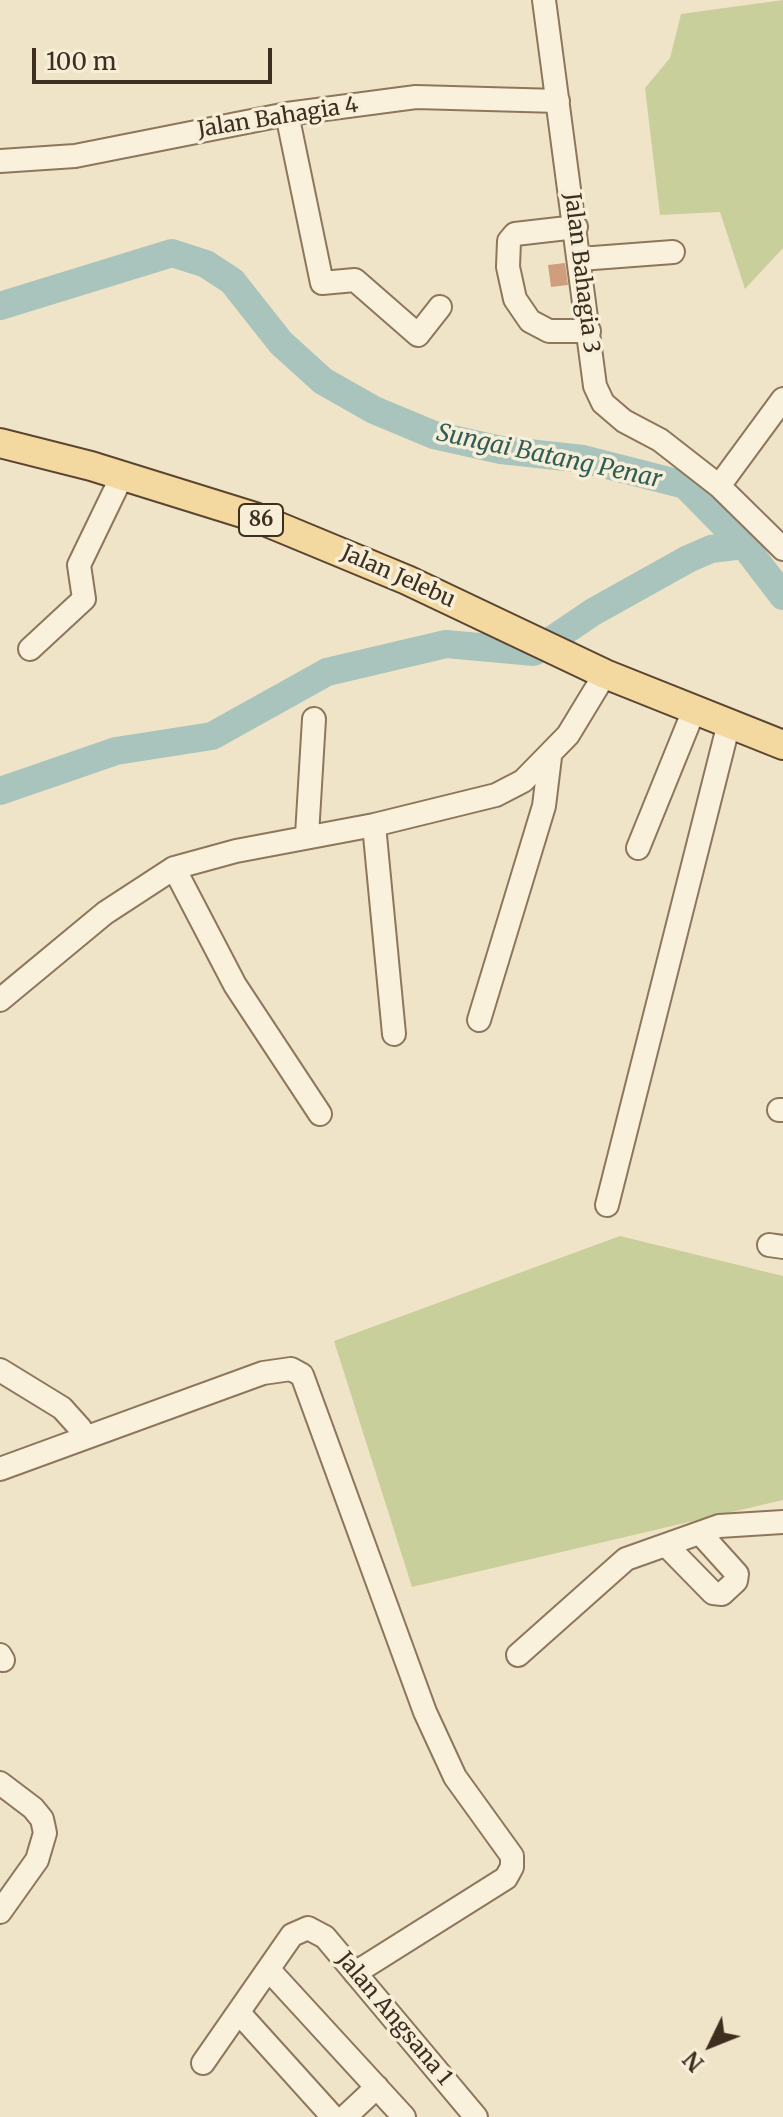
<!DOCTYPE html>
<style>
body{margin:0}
#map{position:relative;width:783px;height:2117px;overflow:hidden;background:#f0e4c8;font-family:Merriweather,serif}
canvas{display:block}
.north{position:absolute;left:671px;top:2005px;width:80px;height:80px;-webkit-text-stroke:6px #f7eed8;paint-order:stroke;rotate:227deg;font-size:22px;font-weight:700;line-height:32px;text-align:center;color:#3d2e20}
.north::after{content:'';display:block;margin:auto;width:28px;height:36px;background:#3d2e20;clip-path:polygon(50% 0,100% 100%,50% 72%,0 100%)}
.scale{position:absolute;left:32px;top:48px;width:240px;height:36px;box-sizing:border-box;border:4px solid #3d2e20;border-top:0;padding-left:10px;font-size:24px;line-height:28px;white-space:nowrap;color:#3d2e20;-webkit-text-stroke:6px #f7eed8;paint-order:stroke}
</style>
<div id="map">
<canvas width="783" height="2117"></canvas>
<div class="north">N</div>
<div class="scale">100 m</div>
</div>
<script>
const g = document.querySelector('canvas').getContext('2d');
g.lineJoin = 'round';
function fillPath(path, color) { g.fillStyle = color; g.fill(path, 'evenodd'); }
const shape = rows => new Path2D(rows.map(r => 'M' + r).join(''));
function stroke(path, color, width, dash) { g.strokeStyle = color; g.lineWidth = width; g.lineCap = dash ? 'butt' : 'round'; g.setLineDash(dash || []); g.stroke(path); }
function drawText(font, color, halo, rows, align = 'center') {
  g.font = font + ' Merriweather,serif'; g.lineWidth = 7; g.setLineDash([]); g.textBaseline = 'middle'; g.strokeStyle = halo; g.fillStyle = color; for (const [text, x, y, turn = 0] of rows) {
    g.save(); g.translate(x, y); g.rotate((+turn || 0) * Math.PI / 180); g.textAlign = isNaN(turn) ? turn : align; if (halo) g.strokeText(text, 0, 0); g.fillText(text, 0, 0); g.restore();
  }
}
const green = shape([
 [783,0,783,248,745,289,720,212,660,215,645,88,670,58,681,14],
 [620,1236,783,1276,783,1500,412,1587,334,1341]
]);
const river = shape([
 [0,306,172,253,206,264,232,281,281,343,323,381,374,410,434,435,501,450,583,459,685,485,744,545,783,596],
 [0,791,116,751,212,736,327,672,446,644,534,652,593,612,688,559,711,549,744,545]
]);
const building = shape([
 [565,263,568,285,551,287,548,265]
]);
const minor = shape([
 [544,0,595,386,603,403,624,421,660,440,719,486,783,549],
 [287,114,322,283,355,280,418,335,440,307],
 [0,161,75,156,287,114,416,97,558,101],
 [576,227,515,234,509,241,508,267,515,299,530,321,549,331,589,331],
 [580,259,673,252],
 [719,486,783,399],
 [30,649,84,599,79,565,122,476],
 [374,825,394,1034],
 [307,835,314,719],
 [638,848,694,710],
 [174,868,235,985,320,1114],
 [0,1000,105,913,174,868,236,851,374,825,496,795,523,781,568,735,605,674],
 [479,1020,544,806,550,757],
 [779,1110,783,1110],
 [607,1205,729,723],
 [769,1245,783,1247],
 [0,1370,62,1408,80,1428,83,1438],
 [0,1469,263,1373,291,1369,302,1375,425,1712,455,1777,512,1856,512,1867,506,1878,355,1973],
 [666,1545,713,1593,722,1594,736,1581,737,1574,700,1533],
 [0,1655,3,1660],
 [518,1655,626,1559,719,1526,783,1522],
 [0,1783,33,1808,42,1819,45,1833,37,1860,0,1912],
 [269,1970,404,2117],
 [240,2014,333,2117],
 [203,2063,292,1935,308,1928,325,1937,476,2117],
 [345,2117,377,2087]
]);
const major = shape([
 [0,443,91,466,255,517,407,580,605,674,783,745]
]);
const shields = [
 [261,520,44]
];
const shieldNames = [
 ["86",261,520]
];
const streetNames = [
 ["Jalan Bahagia 4",278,118,-9],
 ["Jalan Bahagia 3",581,273,83],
 ["Jalan Jelebu",398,577,24],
 ["Jalan Angsana 1",394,2019,50]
];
const waterNames = [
 ["Sungai Batang Penar",549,457,12]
];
fillPath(green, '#c9cf9b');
stroke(river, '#a9c4bc', 28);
fillPath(building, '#cf9f7d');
stroke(minor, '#8d765c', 26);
stroke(major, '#5b4430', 32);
stroke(minor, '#faf1dc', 22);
stroke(major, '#f3d9a0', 28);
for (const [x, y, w] of shields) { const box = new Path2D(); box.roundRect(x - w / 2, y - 16, w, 32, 6); g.fillStyle = '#f7eed8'; g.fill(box); stroke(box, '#3d2e20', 2); }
drawText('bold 20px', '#3d2e20', null, shieldNames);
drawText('22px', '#3d2e20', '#f7eed8', streetNames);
drawText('italic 24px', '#2f5d5a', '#f7eed8', waterNames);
</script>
